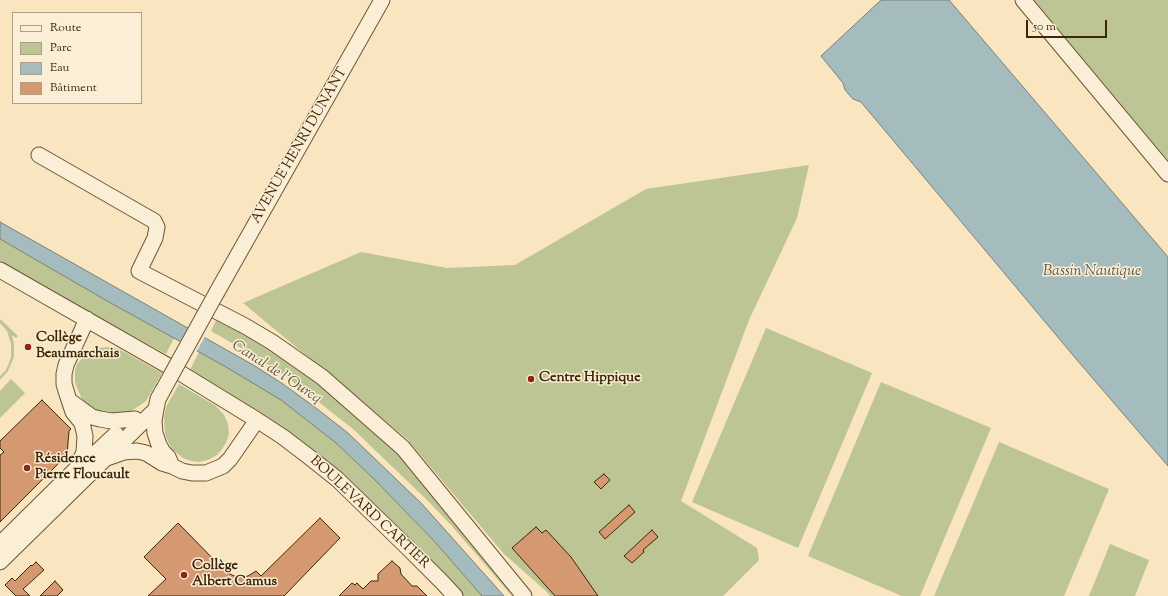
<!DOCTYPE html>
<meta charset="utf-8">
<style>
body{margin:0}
#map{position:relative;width:1168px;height:596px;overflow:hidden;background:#f9e5c0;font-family:"Sorts Mill Goudy",serif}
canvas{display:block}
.legend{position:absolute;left:12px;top:12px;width:130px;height:92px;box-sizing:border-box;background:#fbeed6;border:1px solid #af9e83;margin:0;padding:5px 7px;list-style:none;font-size:12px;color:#3d2707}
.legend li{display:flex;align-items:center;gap:8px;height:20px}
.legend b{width:20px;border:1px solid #af9e83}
.scale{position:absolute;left:1026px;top:20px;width:81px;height:18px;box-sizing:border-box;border:2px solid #3d2707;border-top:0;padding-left:5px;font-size:12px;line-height:14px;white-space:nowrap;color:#3d2707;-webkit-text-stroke:3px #fbeed6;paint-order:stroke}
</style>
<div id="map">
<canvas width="1168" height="596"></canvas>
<ul class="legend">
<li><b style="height:5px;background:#fbeed6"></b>Route</li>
<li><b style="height:11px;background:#bcc593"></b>Parc</li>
<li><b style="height:11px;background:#a4bcbe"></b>Eau</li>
<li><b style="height:11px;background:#d49970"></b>Bâtiment</li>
</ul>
<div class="scale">50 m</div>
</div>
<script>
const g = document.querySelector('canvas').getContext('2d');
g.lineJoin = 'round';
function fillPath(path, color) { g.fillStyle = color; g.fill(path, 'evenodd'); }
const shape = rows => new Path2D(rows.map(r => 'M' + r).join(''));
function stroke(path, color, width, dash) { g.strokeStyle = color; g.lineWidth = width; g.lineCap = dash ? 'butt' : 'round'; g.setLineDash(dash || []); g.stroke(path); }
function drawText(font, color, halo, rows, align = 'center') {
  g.font = font + ' "Sorts Mill Goudy",serif'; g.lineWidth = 3; g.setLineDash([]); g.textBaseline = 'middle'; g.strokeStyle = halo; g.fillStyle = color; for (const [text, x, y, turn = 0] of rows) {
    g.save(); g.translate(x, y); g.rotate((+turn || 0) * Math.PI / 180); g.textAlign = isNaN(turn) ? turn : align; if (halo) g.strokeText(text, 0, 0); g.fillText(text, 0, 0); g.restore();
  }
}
const green = shape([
 [1032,0,1168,0,1168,163],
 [809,165,797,218,749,320,681,501,757,548,759,560,723,596,550,596,547,592,504,554,407,439,243,303,361,252,447,268,515,265,646,189],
 [0,239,109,302,174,338,166,354,0,263],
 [218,316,276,347,407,459,520,596,512,596,451,525,427,500,353,429,288,378,260,359,211,331],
 [0,319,18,336,16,338,12,335,14,344,14,357,8,371,0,380,0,376,6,370,9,363,11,357,11,344,7,331,0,323],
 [766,328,872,373,798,548,692,502],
 [108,347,119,349,162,373,146,401,124,416,112,418,91,408,82,399,75,383,75,370,77,364,86,354,92,351,97,348],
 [199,352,226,367,281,400,336,443,374,479,403,509,435,542,482,596,462,596,425,555,224,391,190,370],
 [11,379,25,393,0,418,0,391],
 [881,382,991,428,920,596,902,596,808,556],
 [179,384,216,406,224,415,228,424,229,434,226,443,222,449,217,455,208,460,198,462,191,461,183,458,172,449,168,442,165,433,164,417,166,407],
 [999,442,1109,489,1064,596,934,596],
 [1110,544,1149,560,1135,596,1089,596]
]);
const water = shape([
 [881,0,949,0,1168,257,1168,466,1077,360,861,102,853,99,845,90,843,83,821,56,881,0],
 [0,222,255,366,283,384,316,408,348,433,422,504,504,596,482,596,435,542,374,479,336,443,281,400,226,367,109,302,0,239,0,222]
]);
const pier = shape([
 [189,326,206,335,196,352,179,343]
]);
const building = shape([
 [42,400,71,429,69,431,67,455,0,522,0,455,4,452,0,448,0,441,42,400],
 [604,474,610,480,601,489,594,482,604,474],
 [629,505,635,512,605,539,599,532,629,505],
 [320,518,340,538,284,596,148,596,166,579,144,557,178,523,226,572,234,576,242,577,248,576,256,571,261,576,320,518],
 [536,527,542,533,546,530,571,557,598,596,555,596,512,548,536,527],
 [652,530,658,537,643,550,644,552,632,563,624,556,652,530],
 [392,561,400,568,401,574,412,586,417,586,427,596,339,596,352,583,355,585,357,583,363,589,371,581,378,581,378,574,392,561],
 [36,562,44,570,23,589,30,596,16,596,5,585,12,578,15,581,31,565,32,566,36,562],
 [55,581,63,590,57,596,40,596,55,581]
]);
const minor = shape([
 [1023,0,1168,174],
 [39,155,154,221,157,227,155,238,139,271,245,326,272,342,322,377,403,448,524,596],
 [0,270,177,371,257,420,283,437,308,456,337,479,407,547,442,582,455,596],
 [217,292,382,0],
 [163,390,158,399,156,409,154,421,155,433,159,445,163,452,168,457,172,466],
 [73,403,92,417,100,419,111,421,135,419],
 [107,458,124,452,137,451,146,453,162,463,172,466,182,471,192,473,206,473,223,466,230,459,257,420],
 [77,468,84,452,85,436,82,423,73,412,67,394,64,384,64,374,66,365,87,319],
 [0,544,77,468,85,463,116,434],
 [0,562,156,409]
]);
const minorBridge = shape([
 [163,390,217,292]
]);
const markers = [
 [28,347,4,"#8f2418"],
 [531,379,4,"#8f2418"],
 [27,468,4,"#8f2418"],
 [184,575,4,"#8f2418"]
];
const streetNames = [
 ["AVENUE HENRI DUNANT",300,146,-60],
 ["BOULEVARD CARTIER",369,513,43]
];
const poiNames = [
 ["Collège",36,339],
 ["Beaumarchais",36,355],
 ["Centre Hippique",539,379],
 ["Résidence",35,460],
 ["Pierre Floucault",35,476],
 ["Collège",192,567],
 ["Albert Camus",192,583]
];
const waterNames = [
 ["Bassin Nautique",1092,272],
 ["Canal de l'Ourcq",276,373,33]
];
fillPath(green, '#bcc593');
fillPath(water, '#a4bcbe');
stroke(water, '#7b8075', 1);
fillPath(pier, '#f9e5c0');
fillPath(building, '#d49970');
stroke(building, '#3d2707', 1);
stroke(minor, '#6c5635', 17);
stroke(minor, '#fbeed6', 15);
stroke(minorBridge, '#6c5635', 17, []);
stroke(minorBridge, '#fbeed6', 15);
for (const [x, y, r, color] of markers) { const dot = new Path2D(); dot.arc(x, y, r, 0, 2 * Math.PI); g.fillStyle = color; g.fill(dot); stroke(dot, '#fbeed6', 1.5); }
drawText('14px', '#3d2707', '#fbeed6', streetNames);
drawText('bold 14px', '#3d2707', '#fbeed6', poiNames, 'left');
drawText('italic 15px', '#5c543e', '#fbeed6', waterNames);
</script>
